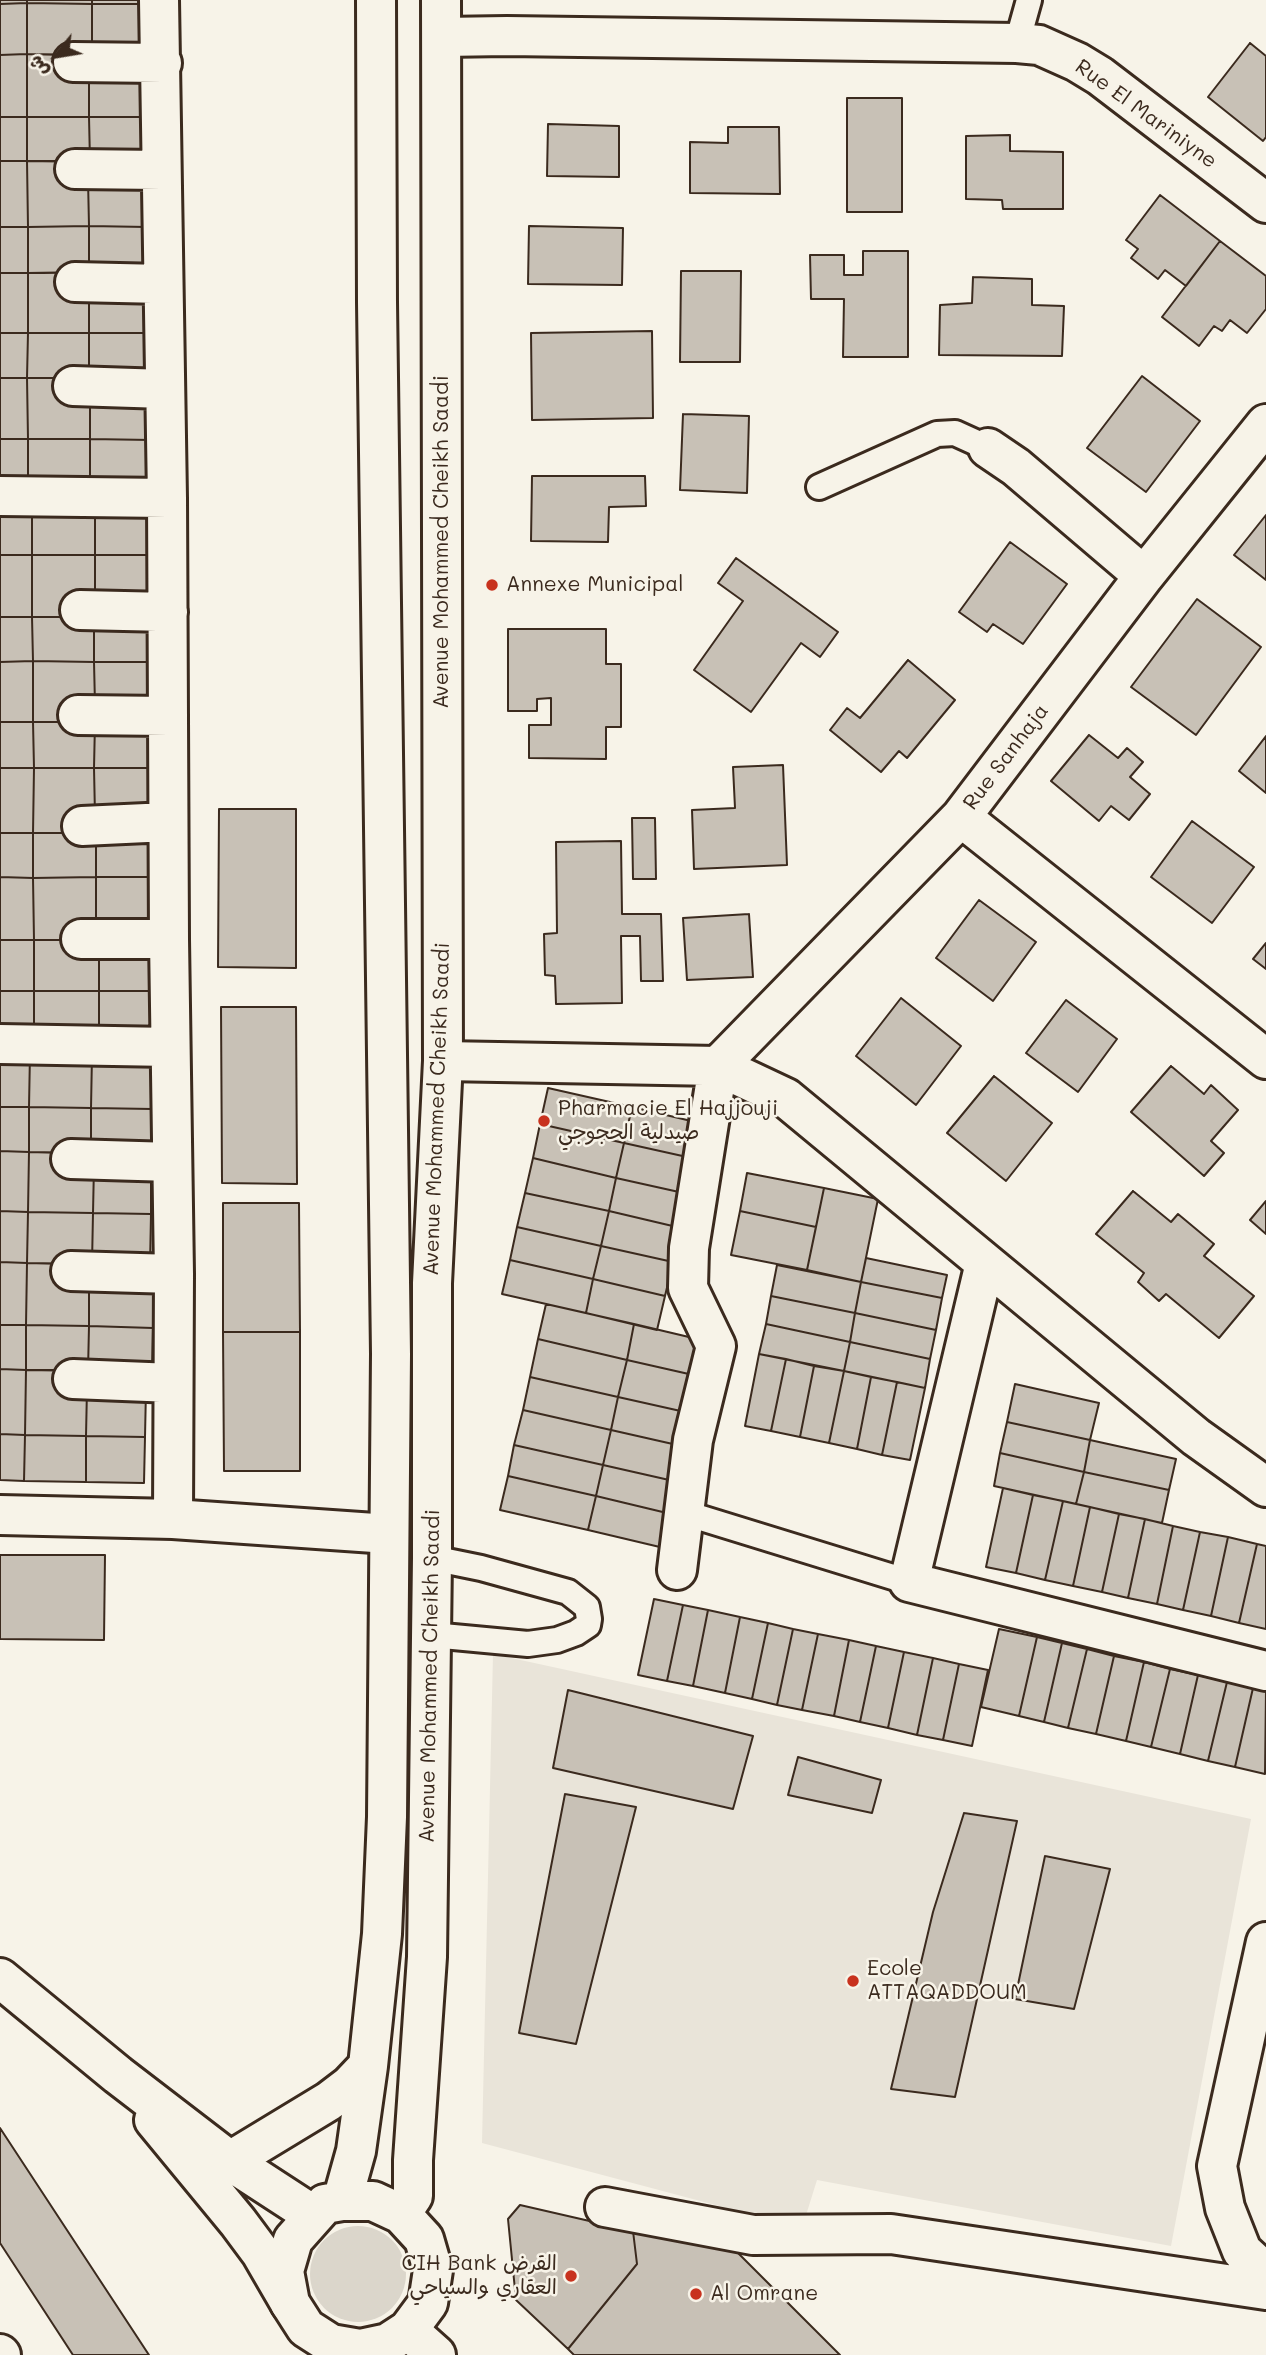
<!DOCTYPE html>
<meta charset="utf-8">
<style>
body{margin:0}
#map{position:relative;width:1266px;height:2355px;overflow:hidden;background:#f7f3e8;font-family:Mali,"Playpen Sans Arabic",sans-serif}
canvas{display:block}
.north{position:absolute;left:21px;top:21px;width:70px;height:70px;-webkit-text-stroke:5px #f7f3e8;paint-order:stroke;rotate:240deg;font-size:19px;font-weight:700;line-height:28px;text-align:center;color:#3b2a1e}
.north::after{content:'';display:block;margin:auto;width:24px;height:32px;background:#3b2a1e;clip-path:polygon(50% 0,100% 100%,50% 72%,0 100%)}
</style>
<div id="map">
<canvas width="1266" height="2355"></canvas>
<div class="north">ش</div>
</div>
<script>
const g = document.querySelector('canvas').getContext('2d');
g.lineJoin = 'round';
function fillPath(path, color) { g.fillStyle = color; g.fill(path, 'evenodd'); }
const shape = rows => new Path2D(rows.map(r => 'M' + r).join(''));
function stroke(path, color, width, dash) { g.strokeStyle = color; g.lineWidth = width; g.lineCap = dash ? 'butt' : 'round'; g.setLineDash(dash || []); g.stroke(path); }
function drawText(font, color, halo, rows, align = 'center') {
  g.font = font + ' Mali,"Playpen Sans Arabic",sans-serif'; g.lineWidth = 5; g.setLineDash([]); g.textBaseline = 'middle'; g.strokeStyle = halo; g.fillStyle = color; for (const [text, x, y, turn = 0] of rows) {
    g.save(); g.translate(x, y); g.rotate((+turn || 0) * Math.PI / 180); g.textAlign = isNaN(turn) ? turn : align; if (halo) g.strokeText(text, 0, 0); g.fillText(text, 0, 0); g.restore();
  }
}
const built = shape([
 [493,1654,1251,1819,1171,2246,817,2180,802,2228,482,2143]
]);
const green = shape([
 '310 2274a48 48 0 1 1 96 0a48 48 0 1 1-96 0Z'
]);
const building = shape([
 [0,0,27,0,27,3,0,4,0,0],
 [27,0,92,0,92,4,27,3,27,0],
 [92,0,150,0,150,4,92,4,92,0],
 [27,3,27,54,0,55,0,4,27,3],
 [27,3,92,4,92,55,27,54,27,3],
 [92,4,150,4,150,54,92,55,92,4],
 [1250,43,1266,56,1266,137,1263,141,1208,97,1250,43],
 [27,54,27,117,0,117,0,55,27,54],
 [27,54,64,55,89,70,89,117,27,117,27,54],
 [89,70,154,70,154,117,89,117,89,70],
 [847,98,902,98,902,212,847,212,847,98],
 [0,117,27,117,27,161,0,161,0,117],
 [27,117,89,117,90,162,27,161,27,117],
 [89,117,154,117,154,162,90,162,89,117],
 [548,124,619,126,619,177,547,176,548,124],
 [728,127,779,127,780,194,690,193,690,142,728,143,728,127],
 [1010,135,1010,151,1063,152,1063,209,1003,209,1002,200,966,199,966,136,1010,135],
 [0,161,27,161,28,227,0,227,0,161],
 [27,161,69,161,88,179,89,226,28,227,27,161],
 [88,179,147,179,147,227,89,226,88,179],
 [1160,195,1220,241,1186,286,1165,270,1158,279,1131,258,1138,249,1126,240,1160,195],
 [89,226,147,227,147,273,89,272,89,226],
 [89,226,89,272,28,273,28,227,89,226],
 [529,226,623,228,622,285,528,284,529,226],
 [0,227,28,227,28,273,0,273,0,227],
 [1220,241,1266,276,1266,309,1247,333,1230,320,1222,331,1214,326,1199,346,1162,317,1220,241],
 [863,251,908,251,908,357,843,357,844,299,811,299,810,255,844,255,844,275,863,275,863,251],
 [681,271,741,271,740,362,680,362,681,271],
 [0,273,28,273,28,333,0,333,0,273],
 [28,273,65,273,89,289,89,333,28,333,28,273],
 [973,277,1032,279,1032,305,1064,306,1062,356,939,355,940,305,972,303,973,277],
 [89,289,147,289,147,333,89,333,89,289],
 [652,331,653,418,532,420,531,333,652,331],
 [0,333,28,333,27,378,0,378,0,333],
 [28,333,89,333,89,378,27,378,28,333],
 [89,333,147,333,147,378,89,378,89,333],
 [1142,376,1200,421,1146,492,1087,448,1142,376],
 [0,378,27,378,28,439,0,439,0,378],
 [27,378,67,378,90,390,90,439,28,439,27,378],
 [90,390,151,391,151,440,90,439,90,390],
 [683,414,749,416,747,493,680,490,683,414],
 [0,439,28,439,28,488,0,488,0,439],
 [28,439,90,439,90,488,28,488,28,439],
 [90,439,151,440,151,488,90,488,90,439],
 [532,476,645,476,646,506,609,507,608,542,531,541,532,476],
 [0,506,32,506,32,555,0,555,0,506],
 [32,506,95,507,95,555,32,555,32,506],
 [95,507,155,507,155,555,95,555,95,507],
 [1266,515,1266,580,1234,555,1266,515],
 [1010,542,1067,584,1023,644,993,624,987,632,959,612,1010,542],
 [0,555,32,555,32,617,0,617,0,555],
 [32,555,95,555,95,604,72,617,32,617,32,555],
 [95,555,155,555,156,604,95,604,95,555],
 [736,558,838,632,820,657,801,643,751,712,694,670,743,601,718,583,736,558],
 [1197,599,1261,647,1196,735,1131,687,1197,599],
 [0,617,32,617,33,661,0,662,0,617],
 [32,617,94,617,94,662,33,661,32,617],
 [94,617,152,617,152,662,94,662,94,617],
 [508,629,606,629,606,664,621,664,621,727,606,727,606,759,529,758,529,725,551,725,551,698,537,699,537,711,508,711,508,629],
 [908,660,955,700,907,758,899,751,881,772,830,730,847,708,860,718,908,660],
 [33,661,33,722,0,722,0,662,33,661],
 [33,661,94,662,95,705,71,722,33,722,33,661],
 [94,662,152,662,152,706,95,705,94,662],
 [0,722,33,722,34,768,0,768,0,722],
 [33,722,95,722,94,768,34,768,33,722],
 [95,722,153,722,153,768,94,768,95,722],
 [1089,735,1118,758,1127,748,1143,762,1130,777,1150,794,1129,820,1111,806,1099,821,1051,781,1089,735],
 [1266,736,1266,793,1239,771,1266,736],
 [783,765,787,865,694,869,692,810,735,808,733,767,783,765],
 [0,768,34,768,33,833,0,833,0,768],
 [34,768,94,768,95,816,75,833,33,833,34,768],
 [94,768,153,768,153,816,95,816,94,768],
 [219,809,296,809,296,968,218,967,219,809],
 [632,818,655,818,656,879,633,879,632,818],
 [1192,821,1254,867,1212,923,1151,877,1192,821],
 [0,833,33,833,33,878,0,877,0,833],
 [33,833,96,833,96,877,33,878,33,833],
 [96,833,160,834,161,877,96,877,96,833],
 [621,841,622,914,661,914,663,981,641,981,640,936,621,936,622,1003,556,1004,555,976,545,975,544,934,557,933,556,842,621,841],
 [0,877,33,878,34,940,0,940,0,877],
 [96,877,161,877,161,924,96,924,96,877],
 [96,877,96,924,70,940,34,940,33,878,96,877],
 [979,900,1036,942,993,1001,936,958,979,900],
 [749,914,753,977,687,980,683,918,749,914],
 [0,940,34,940,34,991,0,991,0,940],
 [34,940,99,940,99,991,34,991,34,940],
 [99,940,157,940,157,991,99,991,99,940],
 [1266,943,1266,969,1253,959,1266,943],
 [0,991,34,991,34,1039,0,1039,0,991],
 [34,991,99,991,99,1039,34,1039,34,991],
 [99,991,157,991,158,1039,99,1039,99,991],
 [901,998,961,1046,916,1105,856,1056,901,998],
 [1066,1000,1117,1039,1078,1092,1026,1053,1066,1000],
 [221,1007,296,1007,297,1184,222,1183,221,1007],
 [0,1053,30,1053,29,1107,0,1107,0,1053],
 [30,1053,92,1055,91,1108,29,1107,30,1053],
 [92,1055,152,1056,152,1109,91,1108,92,1055],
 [1171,1066,1204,1094,1211,1085,1238,1110,1211,1141,1224,1153,1204,1176,1131,1112,1171,1066],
 [994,1076,1052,1123,1006,1181,947,1133,994,1076],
 [548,1088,632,1107,624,1143,540,1124,548,1088],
 [0,1107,29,1107,29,1152,0,1151,0,1107],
 [29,1107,91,1108,91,1153,29,1152,29,1107],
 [632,1107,704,1124,696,1159,624,1143,632,1107],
 [91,1108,152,1109,151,1155,91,1153,91,1108],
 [540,1124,624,1143,616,1178,533,1158,540,1124],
 [624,1143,696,1159,688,1194,616,1178,624,1143],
 [0,1151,29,1152,28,1212,0,1211,0,1151],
 [29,1152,64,1153,94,1165,93,1213,28,1212,29,1152],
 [533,1158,616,1178,609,1211,525,1193,533,1158],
 [94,1165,151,1166,151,1214,93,1213,94,1165],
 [747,1173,824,1188,816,1227,740,1211,747,1173],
 [616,1178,688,1194,681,1228,609,1211,616,1178],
 [824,1188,878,1199,861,1282,807,1270,824,1188],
 [1133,1191,1171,1222,1178,1214,1214,1244,1204,1256,1254,1296,1219,1338,1166,1294,1159,1301,1138,1282,1144,1273,1096,1234,1133,1191],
 [525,1193,609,1211,601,1246,517,1227,525,1193],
 [1266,1201,1266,1234,1250,1220,1266,1201],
 [223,1203,299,1203,300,1332,223,1332,223,1203],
 [0,1211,28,1212,27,1263,0,1262,0,1211],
 [609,1211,681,1228,673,1262,601,1246,609,1211],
 [740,1211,816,1227,807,1270,731,1255,740,1211],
 [28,1212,93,1213,92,1264,27,1263,28,1212],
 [93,1213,151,1214,150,1265,92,1264,93,1213],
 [517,1227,601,1246,593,1279,510,1260,517,1227],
 [601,1246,673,1262,665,1296,593,1279,601,1246],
 [866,1258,947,1275,942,1298,861,1282,866,1258],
 [510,1260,593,1279,586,1313,502,1294,510,1260],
 [0,1262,27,1263,26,1325,0,1325,0,1262],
 [27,1263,64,1264,89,1279,89,1326,26,1325,27,1263],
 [777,1265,861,1282,855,1313,771,1296,777,1265],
 [89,1279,154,1281,153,1328,89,1326,89,1279],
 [593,1279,665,1296,657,1330,586,1313,593,1279],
 [861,1282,942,1298,936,1330,855,1313,861,1282],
 [771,1296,855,1313,850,1342,766,1324,771,1296],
 [546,1304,634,1324,627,1360,538,1339,546,1304],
 [855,1313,936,1330,930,1359,850,1342,855,1313],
 [634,1324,710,1342,702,1377,627,1360,634,1324],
 [766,1324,850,1342,844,1371,759,1354,766,1324],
 [0,1325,26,1325,26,1370,0,1369,0,1325],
 [26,1325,89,1326,88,1371,26,1370,26,1325],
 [89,1326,153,1328,152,1372,88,1371,89,1326],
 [223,1332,300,1332,300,1471,224,1471,223,1332],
 [538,1339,627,1360,618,1397,530,1377,538,1339],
 [850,1342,930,1359,925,1388,844,1371,850,1342],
 [759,1354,786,1359,771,1431,745,1426,759,1354],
 [786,1359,814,1366,800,1437,771,1431,786,1359],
 [627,1360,702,1377,694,1414,618,1397,627,1360],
 [814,1366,844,1371,829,1443,800,1437,814,1366],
 [0,1369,26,1370,25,1435,0,1434,0,1369],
 [26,1370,67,1370,87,1388,86,1436,25,1435,26,1370],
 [844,1371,871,1377,857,1449,829,1443,844,1371],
 [530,1377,618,1397,611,1430,523,1410,530,1377],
 [871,1377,897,1382,882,1455,857,1449,871,1377],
 [897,1382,925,1388,910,1460,882,1455,897,1382],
 [1015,1384,1099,1403,1090,1440,1007,1422,1015,1384],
 [87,1388,146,1389,145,1437,86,1436,87,1388],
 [618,1397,694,1414,686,1447,611,1430,618,1397],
 [523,1410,611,1430,603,1465,514,1445,523,1410],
 [1007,1422,1090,1440,1084,1472,1000,1453,1007,1422],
 [611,1430,686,1447,678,1482,603,1465,611,1430],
 [0,1434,25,1435,24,1481,0,1480,0,1434],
 [25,1435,86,1436,86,1482,24,1481,25,1435],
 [86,1436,145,1437,144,1483,86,1482,86,1436],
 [1090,1440,1176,1459,1169,1490,1084,1472,1090,1440],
 [514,1445,603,1465,596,1496,508,1476,514,1445],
 [1000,1453,1084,1472,1076,1504,994,1486,1000,1453],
 [603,1465,678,1482,671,1514,596,1496,603,1465],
 [1084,1472,1169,1490,1162,1523,1076,1504,1084,1472],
 [508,1476,596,1496,588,1530,500,1510,508,1476],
 [1003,1488,1033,1495,1016,1573,986,1567,1003,1488],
 [1033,1495,1063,1501,1045,1580,1016,1573,1033,1495],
 [596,1496,671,1514,664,1548,588,1530,596,1496],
 [1063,1501,1090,1507,1073,1586,1045,1580,1063,1501],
 [1090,1507,1119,1514,1102,1592,1073,1586,1090,1507],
 [1119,1514,1145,1519,1128,1598,1102,1592,1119,1514],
 [1145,1519,1173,1526,1157,1604,1128,1598,1145,1519],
 [1173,1526,1200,1532,1183,1610,1157,1604,1173,1526],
 [1200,1532,1228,1537,1211,1616,1183,1610,1200,1532],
 [1228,1537,1257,1544,1239,1623,1211,1616,1228,1537],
 [1257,1544,1266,1546,1266,1629,1239,1623,1257,1544],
 [0,1555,105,1555,104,1640,0,1639,0,1555],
 [654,1599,683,1605,667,1681,638,1675,654,1599],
 [683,1605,708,1610,693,1686,667,1681,683,1605],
 [708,1610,740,1617,725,1693,693,1686,708,1610],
 [740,1617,768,1623,752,1699,725,1693,740,1617],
 [768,1623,793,1629,777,1705,752,1699,768,1623],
 [793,1629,818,1634,802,1710,777,1705,793,1629],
 [999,1629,1037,1637,1019,1716,981,1707,999,1629],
 [818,1634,849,1640,834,1716,802,1710,818,1634],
 [1037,1637,1062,1643,1044,1722,1019,1716,1037,1637],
 [849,1640,876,1646,860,1722,834,1716,849,1640],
 [1062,1643,1087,1649,1068,1728,1044,1722,1062,1643],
 [876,1646,904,1652,888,1728,860,1722,876,1646],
 [1087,1649,1114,1656,1096,1734,1068,1728,1087,1649],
 [904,1652,933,1658,917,1735,888,1728,904,1652],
 [1114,1656,1144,1662,1126,1741,1096,1734,1114,1656],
 [933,1658,959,1664,943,1740,917,1735,933,1658],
 [1144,1662,1170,1669,1151,1747,1126,1741,1144,1662],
 [959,1664,988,1670,972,1746,943,1740,959,1664],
 [1170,1669,1198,1675,1180,1754,1151,1747,1170,1669],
 [1198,1675,1227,1682,1208,1761,1180,1754,1198,1675],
 [1227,1682,1253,1688,1235,1767,1208,1761,1227,1682],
 [1253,1688,1266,1691,1265,1774,1235,1767,1253,1688],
 [568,1690,753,1736,733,1809,553,1768,568,1690],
 [798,1757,881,1780,872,1813,788,1795,798,1757],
 [565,1794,636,1807,576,2044,519,2033,565,1794],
 [964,1813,1017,1821,955,2097,891,2089,933,1912,964,1813],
 [1045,1856,1110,1869,1074,2009,1015,1999,1045,1856],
 [0,2128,149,2355,73,2355,0,2243,0,2128],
 [520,2205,633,2231,637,2264,568,2349,516,2300,508,2219,520,2205],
 [633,2231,729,2244,840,2355,574,2355,568,2349,637,2264,633,2231]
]);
const service = shape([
 [1017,43,1029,0],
 [819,487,937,434,955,433,988,448],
 [685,1513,909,1582],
 [432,1635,528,1644,557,1640,576,1633,588,1625,589,1619,587,1607,568,1592,481,1568,432,1558]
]);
const minor = shape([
 [159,0,167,498,169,939,174,1274,173,1519],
 [442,37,507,36,1017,43,1039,45,1077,62,1100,76,1266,203],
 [73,62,162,63],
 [75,169,161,170],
 [75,282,163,284],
 [73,386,165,389],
 [988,448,1016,467,1144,576],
 [0,496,167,498],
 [80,610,168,612],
 [78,715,168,716],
 [961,817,1266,1059],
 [82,826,168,822],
 [81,939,169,939],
 [0,1044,170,1047],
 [443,1061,718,1066,786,1098,1196,1437,1266,1487],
 [71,1159,172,1162],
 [985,1263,909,1582,1266,1671],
 [71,1271,174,1274],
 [73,1379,173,1383],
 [0,1515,173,1519,389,1534],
 [677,1570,693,1440,716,1346,688,1288,689,1248,718,1066,961,817,1144,576,1266,424],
 [1266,1942,1217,2166,1225,2208,1242,2251,1266,2273],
 [605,2207,753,2235,891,2234,1266,2290],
 [0,2354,1,2355]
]);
const tertiary = shape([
 [0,1978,118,2075,230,2161,313,2215],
 [154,2120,238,2222,261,2253,290,2303],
 [408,2330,436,2355]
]);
const secondary = shape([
 [230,2161,329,2101,350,2085,368,2066],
 [342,2201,356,2151,368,2066,382,1934,387,1817,391,1354,377,302,376,0],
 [342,2201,373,2201,401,2214,424,2239,433,2270,428,2303,408,2330,388,2343,360,2349,331,2344,306,2328,290,2303,284,2271,293,2240,325,2204,342,2201],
 [401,2214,413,2196,413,2160,427,1957,432,1558,432,1283,443,1061,441,0]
]);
const markers = [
 [492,585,7,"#c8321e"],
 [544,1121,7,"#c8321e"],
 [853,1981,7,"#c8321e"],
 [571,2276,7,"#c8321e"],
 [696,2294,7,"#c8321e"]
];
const streetNames = [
 ["Rue El Mariniyne",1146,114,36],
 ["Avenue Mohammed Cheikh Saadi",442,542,-90],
 ["Rue Sanhaja",1006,757,-53],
 ["Avenue Mohammed Cheikh Saadi",437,1109,-88],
 ["Avenue Mohammed Cheikh Saadi",430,1676,-89]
];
const poiNames = [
 ["Annexe Municipal",506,585],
 ["Pharmacie El Hajjouji",558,1109],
 ["صيدلية الحجوجي",558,1133],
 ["Ecole",867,1969],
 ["ATTAQADDOUM",867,1993],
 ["CIH Bank القرض",557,2264,"right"],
 ["العقاري والسياحي",557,2288,"right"],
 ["Al Omrane",710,2294]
];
fillPath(built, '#e9e4d9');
fillPath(green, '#dbd6cb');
fillPath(building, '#c8c1b6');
stroke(building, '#3b2a1e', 2);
stroke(service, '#3b2a1e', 30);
stroke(minor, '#3b2a1e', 44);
stroke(tertiary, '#3b2a1e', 44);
stroke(secondary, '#3b2a1e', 44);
stroke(service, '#f7f3e8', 24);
stroke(minor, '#f7f3e8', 38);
stroke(tertiary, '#f7f3e8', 38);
stroke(secondary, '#f7f3e8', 38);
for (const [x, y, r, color] of markers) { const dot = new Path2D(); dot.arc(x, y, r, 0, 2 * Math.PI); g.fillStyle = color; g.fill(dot); stroke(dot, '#f7f3e8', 2.5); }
drawText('21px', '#3b2a1e', '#f7f3e8', streetNames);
drawText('21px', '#3b2a1e', '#f7f3e8', poiNames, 'left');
</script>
